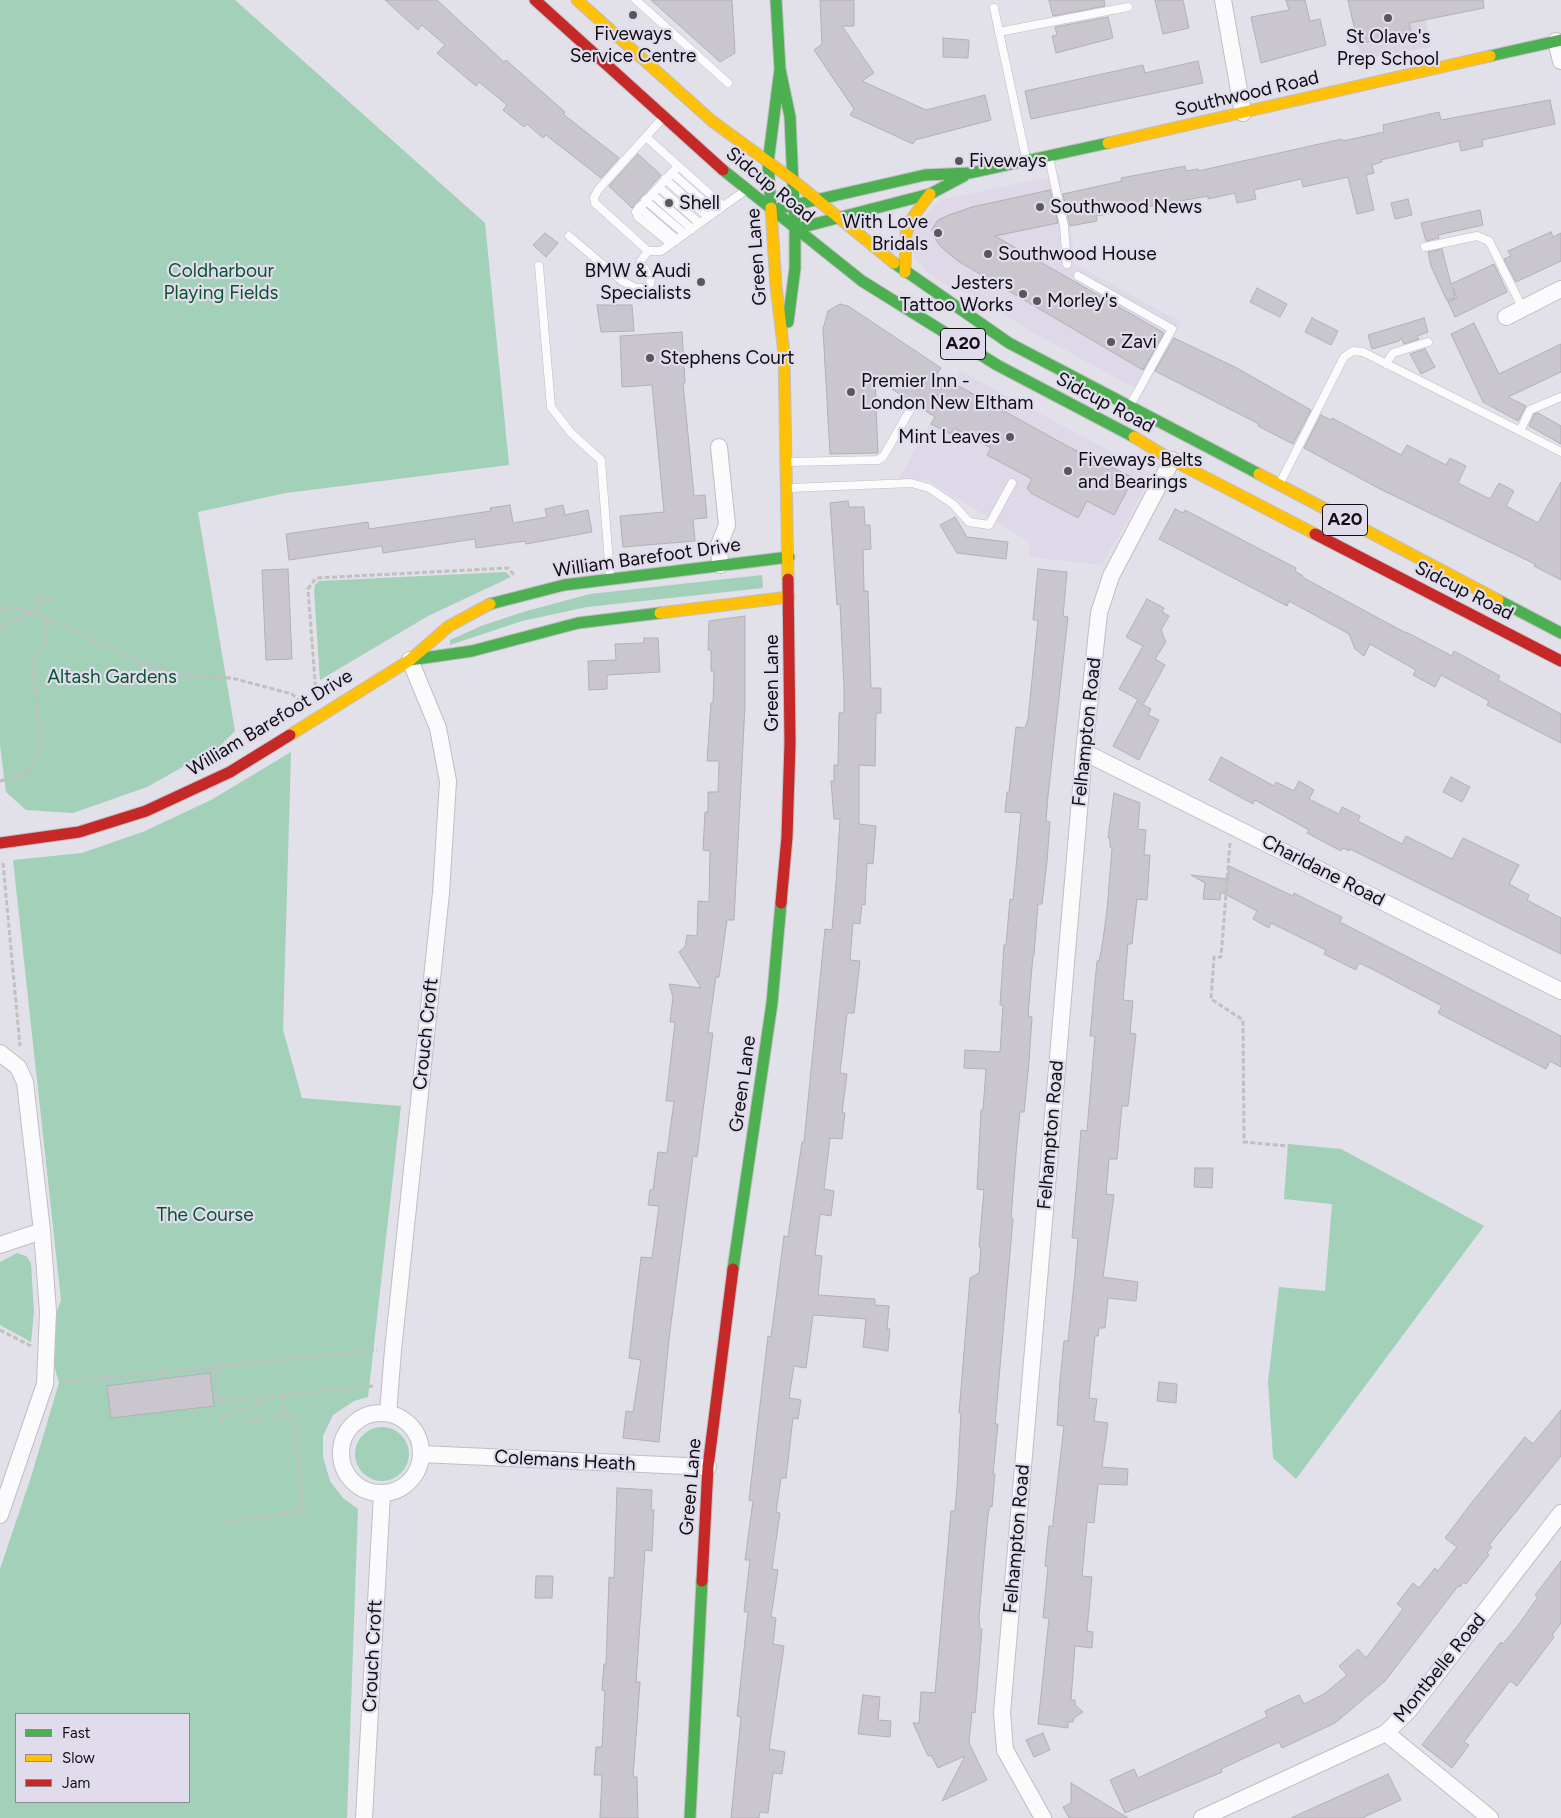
<!DOCTYPE html>
<style>
body{margin:0}
#map{position:relative;width:1561px;height:1818px;overflow:hidden;background:#e2e0e8;font-family:Figtree,sans-serif}
canvas{display:block}
.legend{position:absolute;left:15px;top:1713px;width:175px;height:90px;box-sizing:border-box;background:#e1dcec;border:1px solid #8d8995;margin:0;padding:6px 9px;list-style:none;font-size:15px;color:#0f0d12}
.legend li{display:flex;align-items:center;gap:10px;height:25px}
.legend b{width:25px;border:1px solid #8d8995}
</style>
<div id="map">
<canvas width="1561" height="1818"></canvas>
<ul class="legend">
<li><b style="height:6px;background:#4caf50"></b>Fast</li>
<li><b style="height:6px;background:#ffc107"></b>Slow</li>
<li><b style="height:6px;background:#c62828"></b>Jam</li>
</ul>
</div>
<script>
const g = document.querySelector('canvas').getContext('2d');
g.lineJoin = 'round';
function fillPath(path, color) { g.fillStyle = color; g.fill(path, 'evenodd'); }
const shape = rows => new Path2D(rows.map(r => 'M' + r).join(''));
function stroke(path, color, width, dash) { g.strokeStyle = color; g.lineWidth = width; g.lineCap = dash ? 'butt' : 'round'; g.setLineDash(dash || []); g.stroke(path); }
function drawText(font, color, halo, rows, align = 'center') {
  g.font = font + ' Figtree,sans-serif'; g.lineWidth = 4.5; g.setLineDash([]); g.textBaseline = 'middle'; g.strokeStyle = halo; g.fillStyle = color; for (const [text, x, y, turn = 0] of rows) {
    g.save(); g.translate(x, y); g.rotate((+turn || 0) * Math.PI / 180); g.textAlign = isNaN(turn) ? turn : align; if (halo) g.strokeText(text, 0, 0); g.fillText(text, 0, 0); g.restore();
  }
}
const built = shape([
 [1059,175,1074,248,1074,264,1181,322,1144,393,1034,333,969,293,952,289,928,273,917,261,912,250,914,227,940,200],
 [960,371,1153,474,1102,565,1029,557,1030,542,927,480,898,480]
]);
const education = shape([
 [1348,0,1423,0,1430,47,1361,59]
]);
const green = shape([
 [0,0,235,0,485,223,509,465,286,493,198,512,235,731,220,746,147,787,73,813,26,810,6,792,0,745],
 [506,572,511,577,428,616,320,680,314,591,315,585,319,581],
 [762,575,763,588,587,607,522,621,450,645,450,640,481,626,523,612,590,594],
 [291,752,283,1030,302,1098,401,1106,368,1397,354,1401,333,1415,323,1436,323,1457,330,1481,343,1498,358,1509,347,1818,0,1818,0,1569,31,1477,59,1383,47,1339,61,1300,13,860,82,853,145,831,211,800],
 [16,1714,189,1714,189,1802,16,1802],
 [1288,1144,1341,1149,1484,1226,1296,1479,1273,1458,1268,1382,1279,1287,1325,1291,1332,1204,1284,1199],
 [17,1253,26,1256,31,1263,34,1312,31,1342,0,1325,0,1262],
 '355 1454a27 27 0 1 1 54 0a27 27 0 1 1-54 0Z'
]);
const building = shape([
 [385,0,437,0,504,62,506,60,565,112,563,114,619,158,601,178,546,135,543,138,527,124,524,127,503,110,507,105,479,82,476,86,437,53,445,45,422,25,418,30,385,0],
 [651,0,732,0,735,53,720,62,651,0],
 [820,0,854,0,854,26,842,26,874,73,862,81,926,110,985,95,991,120,915,140,913,144,850,115,854,109,814,50,822,44,820,0],
 [1049,0,1104,0,1105,6,1053,16,1049,0],
 [1155,0,1183,0,1189,28,1163,34,1155,0],
 [1286,0,1305,0,1310,21,1320,19,1326,45,1261,63,1251,17,1289,10,1286,0],
 [1348,0,1483,0,1484,8,1409,23,1411,32,1358,44,1348,0],
 [1108,17,1113,38,1056,53,1052,36,1057,35,1055,27,1108,17],
 [943,38,969,40,968,58,943,57,943,38],
 [1198,61,1203,83,1031,119,1025,91,1143,65,1145,73,1198,61],
 [1550,100,1555,124,1482,140,1483,146,1461,151,1459,141,1381,160,1382,162,1372,165,1374,173,1366,175,1374,210,1357,214,1348,177,1303,187,1301,179,1254,190,1256,199,1237,203,1235,193,1208,199,1208,196,1096,216,1097,221,1070,226,1063,194,1122,181,1121,178,1185,166,1186,171,1198,169,1198,171,1342,139,1343,141,1384,132,1383,125,1439,112,1441,120,1550,100],
 [638,154,661,175,632,208,609,186,638,154],
 [1050,190,1058,223,995,236,1164,333,1143,370,958,261,941,247,933,235,932,229,938,220,949,215,972,207,1050,190],
 [1408,199,1412,215,1395,219,1391,203,1408,199],
 [1480,210,1483,225,1438,235,1439,238,1426,241,1421,223,1480,210],
 [1551,232,1553,237,1561,233,1561,261,1516,282,1504,259,1511,256,1508,251,1551,232],
 [545,233,558,243,546,257,533,245,545,233],
 [1442,249,1451,284,1494,264,1507,292,1455,317,1448,302,1457,298,1453,288,1455,298,1447,301,1431,266,1428,252,1442,249],
 [1257,288,1287,304,1280,317,1250,302,1257,288],
 [840,304,848,306,941,368,937,374,1069,447,1134,478,1114,515,1087,501,1078,518,1031,493,1027,488,1032,479,987,455,991,448,954,428,951,434,931,424,935,417,875,378,878,453,830,454,823,329,828,311,840,304],
 [597,305,632,305,634,331,601,332,597,305],
 [1312,318,1338,331,1331,345,1305,332,1312,318],
 [1424,318,1428,332,1417,336,1419,339,1404,344,1401,338,1399,341,1372,349,1368,335,1424,318],
 [1474,323,1499,374,1561,344,1561,372,1508,397,1526,406,1518,421,1483,402,1451,334,1474,323],
 [682,332,685,383,683,383,694,496,705,495,707,518,693,519,695,541,623,547,620,516,664,512,652,385,622,387,620,336,682,332],
 [1174,338,1235,367,1311,410,1293,444,1258,426,1259,424,1155,371,1174,338],
 [1425,349,1435,367,1421,374,1410,354,1425,349],
 [1538,413,1561,426,1561,444,1529,426,1534,414,1538,413],
 [1321,415,1331,420,1332,418,1401,455,1407,445,1446,465,1450,458,1466,466,1458,483,1490,499,1499,483,1514,491,1506,506,1538,523,1561,482,1561,580,1534,566,1535,564,1378,488,1304,448,1321,415],
 [848,501,849,507,864,507,865,525,870,525,871,549,863,550,864,591,868,591,871,688,881,688,881,713,876,713,875,766,859,765,859,824,876,826,873,864,867,863,865,905,862,904,860,924,853,923,850,960,860,961,854,1013,847,1013,840,1073,847,1074,842,1113,845,1113,842,1139,830,1138,824,1189,834,1191,831,1216,820,1214,815,1255,822,1256,818,1295,875,1299,875,1305,889,1306,887,1329,890,1329,888,1351,863,1347,866,1319,813,1315,806,1368,794,1366,789,1398,801,1400,798,1419,793,1418,786,1478,781,1478,776,1512,780,1513,772,1569,778,1570,771,1617,776,1618,773,1644,784,1646,769,1749,785,1752,782,1774,773,1773,768,1813,760,1812,759,1818,731,1818,741,1717,737,1716,748,1612,744,1612,750,1560,745,1560,753,1501,749,1500,768,1336,771,1337,784,1236,788,1237,802,1142,804,1142,825,929,832,930,836,883,840,819,834,819,831,781,834,781,834,765,838,765,839,713,844,713,844,688,840,604,837,605,830,503,848,501],
 [510,505,513,523,547,517,545,509,563,505,565,515,588,510,592,532,526,544,525,541,476,548,475,539,383,553,382,546,289,560,286,534,368,522,369,529,491,511,490,508,510,505],
 [1175,509,1183,513,1185,510,1296,568,1295,571,1303,576,1302,577,1406,633,1406,632,1452,656,1454,651,1500,676,1498,680,1561,714,1561,743,1487,705,1489,701,1441,675,1435,687,1413,675,1416,670,1370,644,1364,656,1355,649,1349,634,1289,601,1287,606,1159,539,1175,509],
 [955,517,967,537,1008,542,1006,559,957,553,940,525,955,517],
 [288,569,292,659,266,660,262,570,288,569],
 [1038,569,1067,572,1063,616,1068,617,1048,796,1046,821,1050,822,1047,861,1042,904,1038,904,1034,955,1033,955,1028,1016,1032,1017,1029,1062,1024,1112,1020,1112,1016,1154,1011,1218,1013,1219,995,1424,998,1424,993,1474,995,1474,992,1507,990,1506,988,1514,979,1616,980,1629,982,1629,975,1713,972,1712,969,1743,987,1780,942,1801,965,1756,938,1768,931,1755,928,1756,913,1723,919,1723,921,1692,935,1693,951,1511,955,1511,957,1487,961,1413,959,1413,970,1278,979,1273,981,1247,979,1247,984,1190,977,1189,981,1110,983,1110,986,1069,964,1068,965,1050,1000,1052,1003,1005,1000,1005,1004,945,1006,945,1010,899,1013,900,1021,813,1005,812,1007,792,1009,792,1016,727,1025,728,1028,719,1038,620,1033,620,1038,569],
 [1147,599,1164,608,1162,612,1169,616,1161,630,1166,642,1155,659,1165,665,1144,703,1119,689,1143,646,1126,637,1147,599],
 [745,616,745,705,734,920,727,920,719,977,716,977,708,1033,713,1033,697,1157,693,1156,669,1339,659,1442,623,1438,626,1411,633,1412,641,1360,629,1358,641,1257,652,1258,659,1206,648,1205,650,1190,653,1190,658,1152,667,1153,674,1101,666,1101,675,1022,670,1022,673,997,669,984,701,988,679,952,685,947,687,935,697,936,698,901,709,902,710,851,703,850,705,812,708,812,708,792,718,792,719,761,707,761,711,703,713,703,714,671,711,671,711,650,708,650,709,621,745,616],
 [644,638,658,638,660,672,607,675,607,689,589,690,588,661,616,660,615,644,644,643,644,638],
 [1137,701,1151,709,1148,715,1159,720,1139,760,1113,746,1137,701],
 [1221,757,1274,786,1276,782,1294,791,1299,781,1314,790,1309,799,1339,814,1342,807,1360,816,1358,821,1402,844,1406,836,1452,859,1463,838,1519,865,1509,884,1529,895,1527,900,1561,918,1561,954,1350,849,1349,851,1343,848,1341,851,1307,833,1309,830,1255,800,1253,804,1209,780,1221,757],
 [1451,777,1470,787,1462,802,1443,792,1451,777],
 [1114,793,1140,803,1138,829,1146,830,1144,855,1150,855,1147,900,1137,899,1132,944,1128,944,1123,1000,1133,1001,1130,1033,1136,1034,1128,1106,1122,1106,1117,1159,1109,1159,1106,1194,1114,1195,1103,1277,1138,1282,1136,1301,1108,1298,1105,1328,1099,1328,1098,1336,1095,1336,1089,1398,1097,1399,1094,1421,1108,1423,1102,1467,1128,1469,1127,1485,1098,1484,1094,1523,1087,1522,1082,1576,1092,1577,1087,1631,1093,1632,1092,1648,1075,1646,1071,1700,1075,1700,1075,1705,1083,1712,1074,1718,1073,1722,1068,1722,1068,1728,1038,1724,1049,1618,1043,1618,1048,1567,1045,1566,1049,1526,1053,1526,1053,1521,1064,1426,1057,1425,1060,1381,1064,1341,1068,1341,1074,1284,1078,1238,1072,1238,1077,1181,1081,1130,1087,1131,1091,1083,1095,1036,1090,1036,1097,961,1099,961,1102,947,1107,910,1112,848,1110,847,1110,838,1108,838,1114,793],
 [1229,866,1293,896,1294,893,1317,905,1342,917,1340,922,1561,1036,1561,1067,1550,1061,1546,1069,1438,1013,1442,1006,1374,970,1359,963,1356,970,1324,954,1326,950,1271,923,1269,928,1253,919,1257,911,1221,892,1220,900,1203,899,1205,883,1191,875,1228,879,1229,866],
 [1195,1168,1213,1168,1212,1188,1194,1187,1195,1168],
 [210,1373,214,1406,111,1418,107,1386,210,1373],
 [1159,1382,1177,1384,1176,1403,1157,1401,1159,1382],
 [1561,1410,1561,1456,1489,1545,1492,1547,1487,1553,1489,1555,1466,1584,1463,1582,1460,1587,1458,1586,1385,1681,1335,1723,1282,1748,1279,1742,1221,1769,1222,1772,1125,1813,1110,1780,1134,1769,1138,1778,1267,1717,1265,1711,1299,1695,1304,1704,1324,1694,1347,1675,1339,1666,1358,1649,1366,1658,1403,1609,1397,1604,1413,1583,1419,1588,1435,1568,1438,1571,1457,1547,1445,1538,1473,1501,1525,1437,1533,1444,1561,1410],
 [617,1488,652,1490,651,1510,654,1510,652,1551,645,1550,636,1682,640,1682,633,1777,637,1777,638,1818,600,1818,602,1775,594,1775,596,1747,602,1747,605,1691,602,1690,604,1664,606,1664,609,1577,614,1578,617,1488],
 [1561,1561,1561,1623,1552,1635,1554,1637,1517,1686,1510,1681,1464,1742,1469,1745,1452,1768,1422,1745,1501,1642,1503,1644,1519,1624,1538,1597,1535,1595,1561,1561],
 [536,1576,553,1576,552,1598,535,1598,536,1576],
 [863,1695,880,1697,878,1720,891,1721,890,1737,858,1734,863,1695],
 [1043,1733,1050,1750,1034,1757,1026,1740,1043,1733],
 [1388,1774,1401,1800,1362,1818,1291,1818,1388,1774],
 [1071,1783,1128,1818,1069,1818,1063,1807,1071,1803,1071,1783]
]);
const path = shape([
 [40,601,53,600],
 [0,609,15,607,35,613,148,666,180,675,232,678,292,694,302,703],
 [35,613,40,601,38,592],
 [0,628,32,612],
 [316,694,308,589,316,578,508,568,515,576],
 [0,781,27,774,34,762,41,743,32,659,44,647,48,619],
 [1230,843,1221,957,1214,957,1211,999,1243,1020,1244,1142,1298,1147],
 [3,863,20,1046],
 [0,1330,31,1346],
 [215,1366,218,1402,373,1386],
 [63,1382,377,1350],
 [282,1396,284,1417],
 [222,1423,222,1416,256,1406,261,1398],
 [223,1522,304,1511,293,1416,244,1421]
]);
const lane = shape([
 [636,0,728,83],
 [994,8,1026,158],
 [999,32,1128,7],
 [660,121,598,190,594,198,595,203,648,251,661,251,743,192],
 [646,137,723,206],
 [1049,158,1064,226,1067,264],
 [672,173,715,211],
 [665,179,708,217],
 [659,187,699,223],
 [652,194,692,229],
 [645,200,685,234],
 [639,207,677,240],
 [569,236,622,281,636,288,644,288,650,284,651,279,640,262,648,251],
 [671,244,638,217,636,212,678,166],
 [1425,247,1477,236,1489,241,1523,309],
 [539,266,551,407,571,433,601,460,610,576],
 [1078,276,1172,329,1132,402],
 [1386,364,1393,353,1428,342],
 [1520,431,1561,452],
 [789,462,878,460,883,457,910,410],
 [1281,481,1344,357,1353,351,1363,352,1520,431,1530,410,1561,397],
 [790,488,911,483,929,488,953,504,969,522,989,525,1012,483]
]);
const street = shape([
 [1223,0,1243,113],
 [1556,41,1561,61],
 [1506,317,1561,289],
 [719,447,727,525,719,545,720,565],
 [1084,752,1561,991],
 [0,1053,18,1067,25,1082,42,1231,48,1312,45,1384,0,1515],
 [0,1245,42,1231],
 '341 1453a40 40 0 1 1 80 0a40 40 0 1 1-80 0Z',
 [388,1413,393,1350,441,893,448,781,438,728,410,660],
 [421,1454,708,1467],
 [1386,1733,1490,1818],
 [364,1818,382,1494],
 [1043,1818,1005,1750,1002,1713,1084,752,1099,613,1111,576,1172,460],
 [1202,1818,1386,1733,1409,1710,1561,1513]
]);
const fast = shape([
 [776,0,780,69,790,117,795,229,795,268,788,322],
 [1490,56,1561,40],
 [723,170,862,281,997,365,1134,437],
 [771,208,768,163,780,69],
 [772,210,925,175,970,173,1108,143],
 [795,229,930,194,964,176],
 [894,263,1009,343,1259,474],
 [1498,600,1561,633],
 [490,604,564,585,789,557],
 [410,660,472,651,578,623,660,613],
 [733,1269,772,1003,781,903],
 [690,1818,702,1581]
]);
const slow = shape([
 [577,0,712,121,793,180,894,263],
 [1108,143,1490,56],
 [771,208,776,286,784,353,788,579],
 [905,272,906,234,913,217,930,194],
 [1134,437,1172,460,1315,534],
 [1259,474,1498,600],
 [660,613,789,597],
 [290,735,410,660,449,626,490,604]
]);
const jam = shape([
 [535,0,723,170],
 [1315,534,1561,661],
 [0,843,79,832,146,811,230,772,290,735],
 [781,903,787,837,790,743,788,579],
 [702,1581,708,1467,733,1269]
]);
const markers = [
 [633,15,5,"#59575d"],
 [1388,18,5,"#59575d"],
 [959,161,5,"#59575d"],
 [669,203,5,"#59575d"],
 [1040,207,5,"#59575d"],
 [938,233,5,"#59575d"],
 [988,254,5,"#59575d"],
 [701,282,5,"#59575d"],
 [1023,294,5,"#59575d"],
 [1037,301,5,"#59575d"],
 [1111,342,5,"#59575d"],
 [650,358,5,"#59575d"],
 [851,392,5,"#59575d"],
 [1010,437,5,"#59575d"],
 [1068,471,5,"#59575d"]
];
const shields = [
 [963,344,45],
 [1345,520,45]
];
const shieldNames = [
 ["A20",963,344],
 ["A20",1345,520]
];
const poiNames = [
 ["Fiveways",633,34,"center"],
 ["Service Centre",633,56,"center"],
 ["St Olave's",1388,37,"center"],
 ["Prep School",1388,59,"center"],
 ["Fiveways",969,161],
 ["Shell",679,203],
 ["Southwood News",1050,207],
 ["With Love",928,222,"right"],
 ["Bridals",928,244,"right"],
 ["Southwood House",998,254],
 ["BMW & Audi",691,271,"right"],
 ["Specialists",691,293,"right"],
 ["Jesters",1013,283,"right"],
 ["Tattoo Works",1013,305,"right"],
 ["Morley's",1047,301],
 ["Zavi",1121,342],
 ["Stephens Court",660,358],
 ["Premier Inn -",861,381],
 ["London New Eltham",861,403],
 ["Mint Leaves",1000,437,"right"],
 ["Fiveways Belts",1078,460],
 ["and Bearings",1078,482]
];
const streetNames = [
 ["Southwood Road",1247,94,-13],
 ["Sidcup Road",770,185,39],
 ["Green Lane",757,257,-94],
 ["Sidcup Road",1105,403,28],
 ["William Barefoot Drive",647,558,-8],
 ["Sidcup Road",1464,591,27],
 ["Green Lane",772,683,-90],
 ["William Barefoot Drive",270,723,-31],
 ["Felhampton Road",1087,732,-84],
 ["Charldane Road",1323,871,27],
 ["Crouch Croft",426,1034,-84],
 ["Green Lane",743,1084,-82],
 ["Felhampton Road",1051,1135,-85],
 ["Colemans Heath",565,1461,3],
 ["Green Lane",691,1487,-85],
 ["Felhampton Road",1017,1539,-85],
 ["Crouch Croft",373,1656,-87],
 ["Montbelle Road",1440,1668,-51]
];
const parkNames = [
 ["Coldharbour",221,271],
 ["Playing Fields",221,293],
 ["Altash Gardens",112,677],
 ["The Course",205,1215]
];
fillPath(built, '#ded8e9');
fillPath(education, '#dad4e2');
fillPath(green, '#a2d0b9');
fillPath(building, '#c9c7cd');
stroke(building, '#b2b0b6', 1);
stroke(lane, '#c0bec5', 9);
stroke(street, '#c0bec5', 18);
stroke(fast, '#c0bec5', 13);
stroke(slow, '#c0bec5', 13);
stroke(jam, '#c0bec5', 13);
stroke(path, '#c0bfc2', 3, [5, 2.5]);
stroke(lane, '#fbfafc', 8);
stroke(street, '#fbfafc', 16);
stroke(fast, '#4caf50', 11);
stroke(slow, '#ffc107', 11);
stroke(jam, '#c62828', 11);
for (const [x, y, r, color] of markers) { const dot = new Path2D(); dot.arc(x, y, r, 0, 2 * Math.PI); g.fillStyle = color; g.fill(dot); stroke(dot, '#e1dcec', 2); }
for (const [x, y, w] of shields) { const box = new Path2D(); box.roundRect(x - w / 2, y - 15.5, w, 31, 4); g.fillStyle = '#e1dcec'; g.fill(box); stroke(box, '#0f0d12', 1); }
drawText('bold 18px', '#0f0d12', null, shieldNames);
drawText('19px', '#0f0d12', '#e1dcec', poiNames, 'left');
drawText('19px', '#0f0d12', '#e1dcec', streetNames);
drawText('19px', '#0a5332', '#e1dcec', parkNames);
</script>
